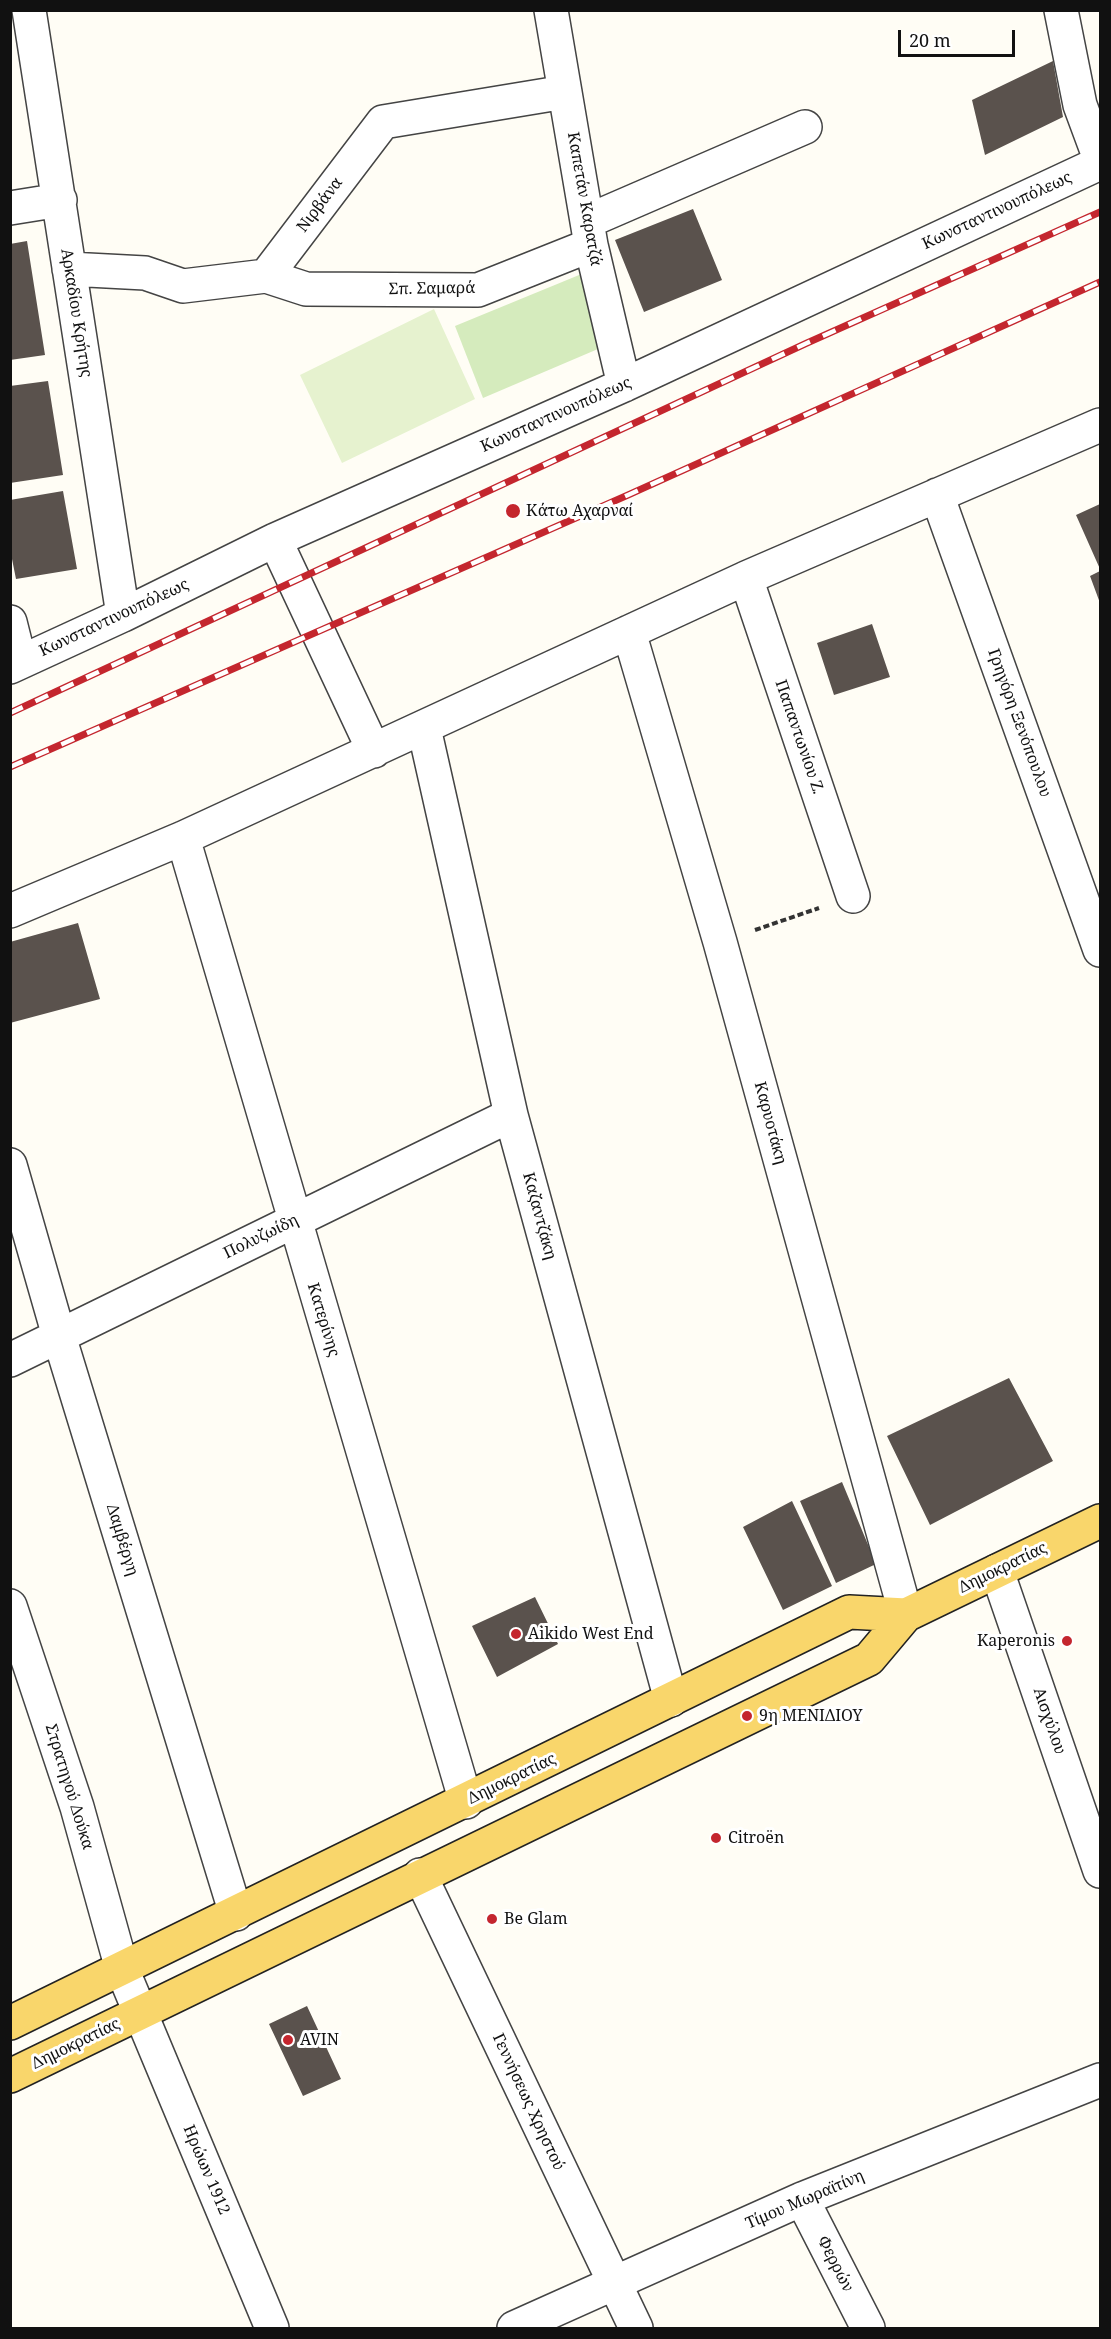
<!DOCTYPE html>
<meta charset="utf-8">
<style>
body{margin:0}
#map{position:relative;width:1111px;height:2339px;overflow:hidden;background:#fffdf5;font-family:"Noto Serif",serif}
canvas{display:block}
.frame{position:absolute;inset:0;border:12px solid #111;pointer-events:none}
.scale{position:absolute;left:898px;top:30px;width:117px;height:27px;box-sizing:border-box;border:3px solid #111;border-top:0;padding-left:8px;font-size:18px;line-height:21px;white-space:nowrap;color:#111;-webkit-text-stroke:4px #fff;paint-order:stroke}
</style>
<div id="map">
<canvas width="1111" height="2339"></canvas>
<div class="frame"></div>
<div class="scale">20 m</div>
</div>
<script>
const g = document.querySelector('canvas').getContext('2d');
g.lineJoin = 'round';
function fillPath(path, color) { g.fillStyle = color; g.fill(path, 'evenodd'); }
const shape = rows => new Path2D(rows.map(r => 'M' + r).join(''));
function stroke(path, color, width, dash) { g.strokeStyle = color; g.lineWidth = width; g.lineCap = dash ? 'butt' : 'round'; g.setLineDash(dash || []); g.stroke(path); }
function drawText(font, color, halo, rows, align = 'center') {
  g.font = font + ' "Noto Serif",serif'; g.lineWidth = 6; g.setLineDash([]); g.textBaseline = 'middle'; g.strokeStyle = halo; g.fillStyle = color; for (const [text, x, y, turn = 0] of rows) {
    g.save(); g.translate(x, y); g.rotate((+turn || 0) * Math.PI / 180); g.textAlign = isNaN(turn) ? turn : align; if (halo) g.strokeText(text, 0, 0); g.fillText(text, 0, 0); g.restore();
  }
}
const green = shape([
 [584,273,605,346,483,398,455,326]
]);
const pitch = shape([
 [434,309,475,399,342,463,300,375]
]);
const building = shape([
 [1053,61,1063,117,985,155,972,100],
 [693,209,722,280,644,312,615,240],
 [27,241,45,355,10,360,10,244],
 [48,381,63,475,10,483,10,386],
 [63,491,77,569,16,579,10,549,10,500],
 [1100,504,1100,569,1076,515],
 [1100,571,1100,603,1090,576],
 [872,624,890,677,834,695,817,643],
 [78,923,100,999,10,1023,10,942],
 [1009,1378,1053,1461,930,1525,887,1436],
 [842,1482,876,1564,836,1583,800,1501],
 [792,1501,832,1586,783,1610,743,1527],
 [535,1597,558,1644,497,1677,472,1626],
 [307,2006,341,2079,303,2096,269,2024]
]);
const path = shape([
 [755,930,819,908]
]);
const minor = shape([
 [29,10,123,615],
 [551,10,591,245,624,385],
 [1061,10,1080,105,1100,159],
 [10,208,60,200],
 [588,221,805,127],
 [69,269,145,273,183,286,266,276,383,122,565,92],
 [266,276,306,289,478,290,591,245],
 [937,495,1100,950],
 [275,540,374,751],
 [746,578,853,896],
 [10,622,20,662],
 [629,632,720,942,906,1615],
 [10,667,123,615,275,540,624,385,1100,163],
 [424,728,511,1115,671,1700],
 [183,838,466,1802],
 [10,911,183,838,746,578,1100,425],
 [10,1165,59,1336,236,1914],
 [10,1360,511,1115],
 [997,1571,1100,1871],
 [10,1606,77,1807,122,1969,272,2328],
 [420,1875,636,2328],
 [802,2199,868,2328],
 [514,2328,802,2199,1100,2080]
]);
const major = shape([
 [10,2023,849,1612,906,1615],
 [10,2076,869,1659,906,1615,1100,1521]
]);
const rail = shape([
 [10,713,807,343,1100,212],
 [10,767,628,495,1100,282]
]);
const markers = [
 [513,511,8,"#c4262e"],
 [516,1634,6,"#c4262e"],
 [1067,1641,6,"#c4262e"],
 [747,1716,6,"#c4262e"],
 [716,1838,6,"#c4262e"],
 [492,1919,6,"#c4262e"],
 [288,2040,6,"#c4262e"]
];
const streetNames = [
 ["Καπετάν Καρατζά",584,199,80],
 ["Νιρβάνα",320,205,-53],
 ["Κωνσταντινουπόλεως",997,211,-25],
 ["Σπ. Σαμαρά",432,289,-1],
 ["Αρκαδίου Κρήτης",76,313,81],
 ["Κωνσταντινουπόλεως",556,415,-24],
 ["Κωνσταντινουπόλεως",114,618,-25],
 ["Γρηγόρη Ξενόπουλου",1019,723,70],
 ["Παπαντωνίου Ζ.",799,737,71],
 ["Καρυοτάκη",770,1123,75],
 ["Καζαντζάκη",539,1216,75],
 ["Πολυζωίδη",261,1237,-26],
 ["Κατερίνης",323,1320,73],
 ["Δαμβέργη",122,1540,73],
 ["Δημοκρατίας",1003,1568,-26],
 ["Αισχύλου",1049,1721,71],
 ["Δημοκρατίας",512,1779,-26],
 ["Στρατηγού Δούκα",69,1787,73],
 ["Δημοκρατίας",76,2044,-26],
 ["Γεννήσεως Χρηστού",528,2102,65],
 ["Ηρώων 1912",206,2170,67],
 ["Τίμου Μωραϊτίνη",805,2200,-23],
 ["Φερρών",835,2264,63]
];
const poiNames = [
 ["Κάτω Αχαρναί",526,511],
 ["Aikido West End",528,1634],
 ["Kaperonis",1055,1641,"right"],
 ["9η ΜΕΝΙΔΙΟΥ",759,1716],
 ["Citroën",728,1838],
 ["Be Glam",504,1919],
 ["AVIN",300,2040]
];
fillPath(green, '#d5ebbd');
fillPath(pitch, '#e6f2cf');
fillPath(building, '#5a524d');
stroke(minor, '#444', 36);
stroke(major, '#222', 36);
stroke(path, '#333', 4, [6, 3]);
stroke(minor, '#fff', 33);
stroke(major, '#f9d66b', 33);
stroke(rail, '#c4262e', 7);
stroke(rail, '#fff', 4.5, [14]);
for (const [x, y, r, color] of markers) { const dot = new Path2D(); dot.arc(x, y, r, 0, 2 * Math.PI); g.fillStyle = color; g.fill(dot); stroke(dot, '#fff', 2); }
drawText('16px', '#111', '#fff', streetNames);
drawText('16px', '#111', '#fff', poiNames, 'left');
</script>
